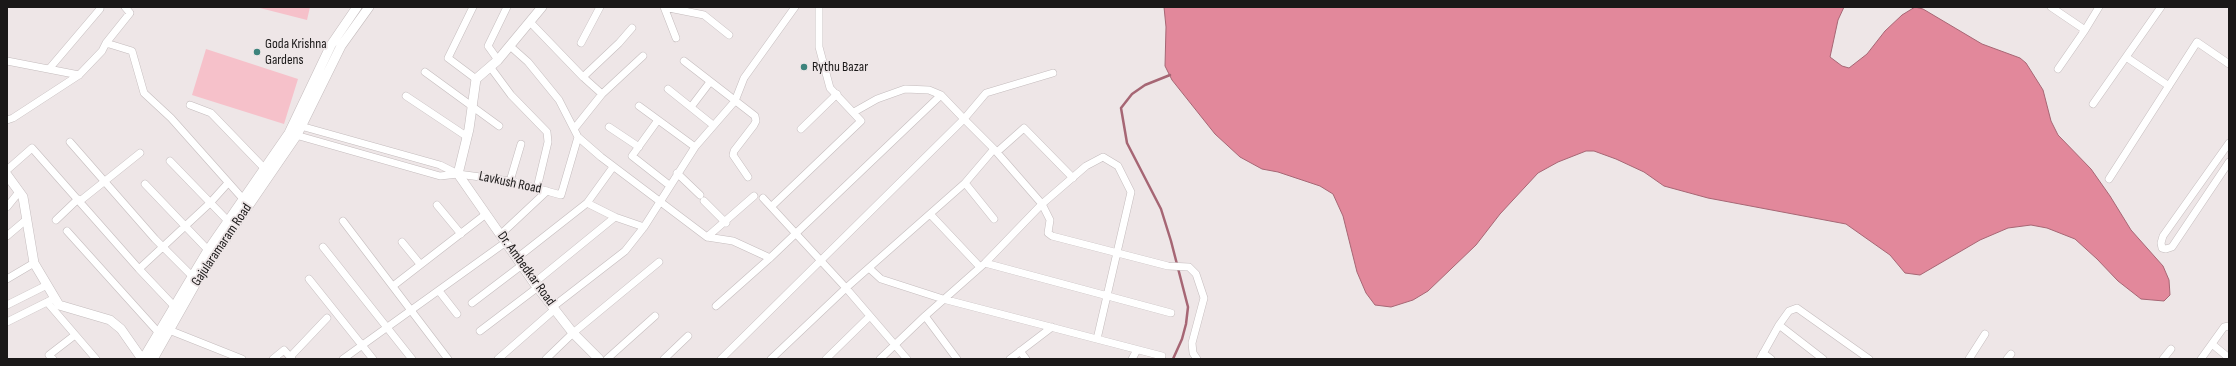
<!DOCTYPE html>
<style>
body{margin:0}
#map{position:relative;width:2236px;height:366px;overflow:hidden;background:#eee6e7;font-family:"Sofia Sans Condensed",sans-serif}
canvas{display:block}
.frame{position:absolute;inset:0;border:8px solid #1a1818;pointer-events:none}
</style>
<div id="map">
<canvas width="2236" height="366"></canvas>
<div class="frame"></div>
</div>
<script>
const g = document.querySelector('canvas').getContext('2d');
g.lineJoin = 'round';
function fillPath(path, color) { g.fillStyle = color; g.fill(path, 'evenodd'); }
const shape = rows => new Path2D(rows.map(r => 'M' + r).join(''));
function stroke(path, color, width, dash) { g.strokeStyle = color; g.lineWidth = width; g.lineCap = dash ? 'butt' : 'round'; g.setLineDash(dash || []); g.stroke(path); }
function drawText(font, color, halo, rows, align = 'center') {
  g.font = font + ' "Sofia Sans Condensed",sans-serif'; g.lineWidth = 3.5; g.setLineDash([]); g.textBaseline = 'middle'; g.strokeStyle = halo; g.fillStyle = color; for (const [text, x, y, turn = 0] of rows) {
    g.save(); g.translate(x, y); g.rotate((+turn || 0) * Math.PI / 180); g.textAlign = isNaN(turn) ? turn : align; if (halo) g.strokeText(text, 0, 0); g.fillText(text, 0, 0); g.restore();
  }
}
const green = shape([
 [256,7,310,7,307,20],
 [206,49,298,79,284,124,192,95]
]);
const water = shape([
 [1164,7,1844,7,1838,20,1830,57,1842,66,1849,68,1867,54,1885,31,1902,15,1915,7,1923,9,1982,44,2020,58,2026,63,2043,90,2051,121,2058,135,2091,169,2110,196,2131,230,2163,266,2169,280,2170,295,2164,301,2141,299,2118,281,2097,259,2075,239,2047,228,2031,225,2008,228,1980,240,1920,275,1905,273,1890,255,1846,224,1708,198,1664,186,1644,172,1616,159,1594,151,1586,151,1558,162,1538,173,1500,214,1476,245,1428,291,1413,300,1391,307,1375,305,1366,293,1357,272,1343,216,1333,194,1320,186,1278,172,1262,169,1240,157,1215,134,1172,80,1165,66,1166,27,1164,7]
]);
const stream = shape([
 [1170,75,1145,85,1132,94,1121,108,1127,143,1161,209,1171,241,1188,307,1186,324,1182,339,1173,359]
]);
const street = shape([
 [473,7,448,58,476,79],
 [664,7,704,15,729,35],
 [664,7,676,38],
 [2051,7,2085,30,2058,69],
 [530,22,583,77,602,94],
 [2085,30,2099,7],
 [106,43,132,51,144,93,171,118,244,200],
 [581,43,600,7],
 [510,46,528,62,559,100,578,137,601,157,707,237,733,241,770,258],
 [2126,57,2169,86],
 [498,60,488,46,507,7],
 [7,61,79,75],
 [684,61,755,116,756,121,754,125,734,151,733,155,748,177],
 [491,68,511,95,547,132,548,142,537,188],
 [49,69,100,9],
 [425,72,499,126],
 [1053,73,986,93,964,119,994,149,1042,204,1086,166,1103,157,1118,166,1131,192,1097,339],
 [583,77,619,43,632,28],
 [668,89,713,125],
 [406,96,466,136],
 [2093,104,2161,7],
 [190,105,211,113,265,169],
 [639,106,695,147],
 [691,107,710,82],
 [854,112,877,99,905,89,929,90,941,95],
 [7,120,13,118,79,75,102,51,106,43,130,13,125,7],
 [658,120,632,156,669,185],
 [297,125,440,165,458,174],
 [609,127,639,147],
 [574,129,602,94,643,56],
 [801,129,837,94],
 [292,134,440,176,458,174,510,181,561,195,578,137],
 [70,142,155,239,192,276],
 [2229,143,2163,236,2161,243,2162,248,2166,249,2172,247,2229,162],
 [997,152,1024,128,1073,178],
 [170,161,228,221],
 [7,170,32,148,139,269],
 [677,173,700,195],
 [2109,179,2197,42,2229,64],
 [510,181,521,144],
 [145,184,208,250],
 [763,198,846,288,907,359],
 [80,201,140,153],
 [704,201,726,223],
 [587,203,615,217,644,227],
 [437,205,461,234],
 [772,206,861,121,830,88,819,47,819,7],
 [7,207,19,192],
 [930,214,980,267],
 [994,219,965,183,994,149],
 [56,220,78,199],
 [343,221,448,359],
 [67,231,158,332],
 [500,235,547,191],
 [7,236,27,219],
 [707,237,754,196],
 [402,242,420,264],
 [323,247,412,359],
 [517,258,587,203,613,167],
 [985,263,1171,313],
 [869,268,881,279,943,299,1162,356],
 [7,279,34,263],
 [309,279,373,359],
 [534,283,615,217],
 [393,286,486,214],
 [439,291,457,314],
 [47,302,96,359],
 [472,303,522,265],
 [7,305,47,285],
 [174,306,139,269,210,203,228,183],
 [554,306,625,251,644,227,695,147,735,101,744,78,795,7],
 [716,306,770,258,941,95,964,119,721,359],
 [925,316,957,359],
 [7,322,51,300],
 [1779,325,1823,359],
 [169,330,242,359],
 [480,331,538,287],
 [2212,344,2229,358],
 [1020,351,1026,359],
 [1763,353,1771,359],
 [290,357,327,318],
 [53,359,49,355,75,335],
 [273,359,284,350,292,359],
 [343,359,506,242],
 [498,359,555,309],
 [546,359,573,333,659,262],
 [607,359,655,316],
 [664,359,688,336],
 [771,359,846,288,965,183],
 [826,359,870,316],
 [880,359,925,316,985,263,1042,204,1050,220,1048,233,1052,236,1168,266,1189,267,1196,274,1204,298,1192,343,1193,353,1197,359],
 [1010,359,1052,327],
 [1132,359,1137,350],
 [1760,359,1779,325,1789,311,1797,308,1869,359],
 [1969,359,1985,334],
 [2007,359,2011,354],
 [2163,359,2171,349],
 [2201,359,2224,327,2229,326]
]);
const secondary = shape([
 [542,7,498,60,476,79,469,129,458,174,534,283,573,333,599,359],
 [7,175,23,197,34,263,59,305,110,320,121,329,142,359],
 [143,359,208,250,289,133,331,45,357,7],
 [153,359,197,281,297,135,341,46,369,7]
]);
const markers = [
 [257,52,4,"#3d837c"],
 [804,67,4,"#3d837c"]
];
const poiNames = [
 ["Goda Krishna",265,44],
 ["Gardens",265,60],
 ["Rythu Bazar",812,67]
];
const streetNames = [
 ["Lavkush Road",510,183,12],
 ["Gajularamaram Road",222,245,-56],
 ["Dr. Ambedkar Road",526,269,54]
];
fillPath(green, '#f6c1ca');
fillPath(water, '#e2889b');
stroke(water, '#a66674', 1);
stroke(stream, '#a66674', 2.5);
stroke(street, '#c4bcbd', 8);
stroke(secondary, '#c4bcbd', 10);
stroke(street, '#fff', 7);
stroke(secondary, '#fff', 9);
for (const [x, y, r, color] of markers) { const dot = new Path2D(); dot.arc(x, y, r, 0, 2 * Math.PI); g.fillStyle = color; g.fill(dot); stroke(dot, '#eee6e7', 1.5); }
drawText('14px', '#1a1818', '#eee6e7', poiNames, 'left');
drawText('14px', '#1a1818', '#eee6e7', streetNames);
</script>
